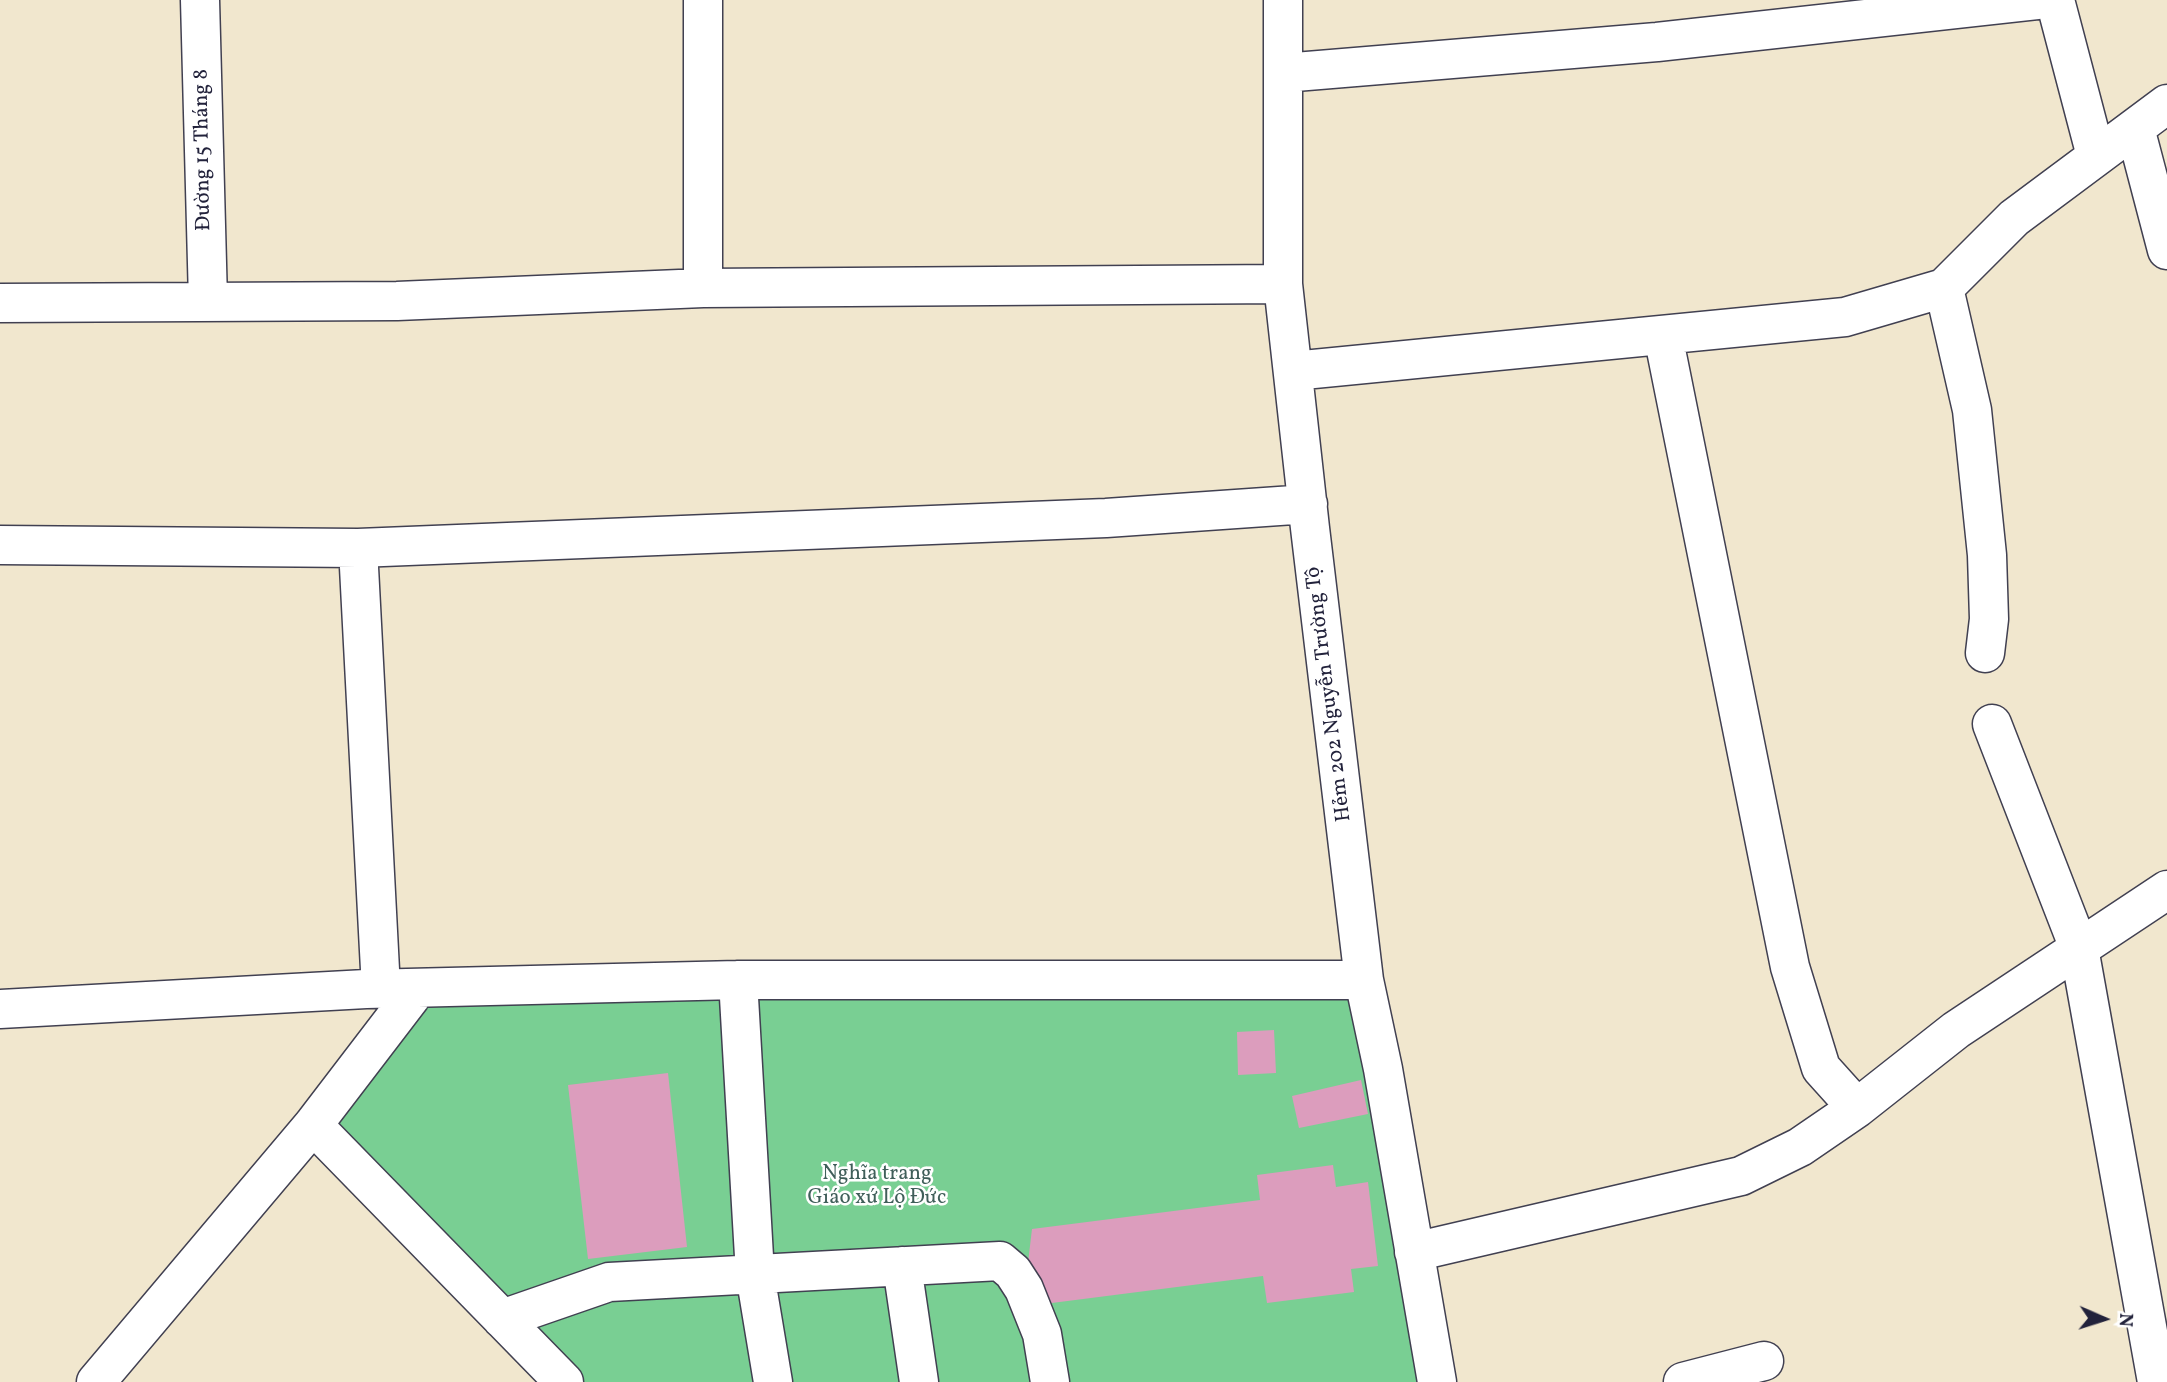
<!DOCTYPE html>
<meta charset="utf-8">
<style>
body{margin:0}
#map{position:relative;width:2167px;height:1382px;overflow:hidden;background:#f1e7ce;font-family:Vollkorn,serif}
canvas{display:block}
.north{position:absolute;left:2069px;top:1284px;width:70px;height:70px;-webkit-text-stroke:5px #fff;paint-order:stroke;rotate:93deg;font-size:19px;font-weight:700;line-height:28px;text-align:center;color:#22223b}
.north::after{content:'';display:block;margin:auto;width:24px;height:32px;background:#22223b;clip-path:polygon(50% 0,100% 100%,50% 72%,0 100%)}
</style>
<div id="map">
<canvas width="2167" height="1382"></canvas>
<div class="north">N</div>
</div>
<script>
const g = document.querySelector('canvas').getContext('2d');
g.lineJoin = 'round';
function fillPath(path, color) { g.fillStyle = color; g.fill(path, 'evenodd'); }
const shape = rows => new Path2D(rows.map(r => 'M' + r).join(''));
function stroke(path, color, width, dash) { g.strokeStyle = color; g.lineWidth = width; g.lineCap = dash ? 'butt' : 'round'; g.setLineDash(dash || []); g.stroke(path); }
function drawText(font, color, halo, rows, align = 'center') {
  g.font = font + ' Vollkorn,serif'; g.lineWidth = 5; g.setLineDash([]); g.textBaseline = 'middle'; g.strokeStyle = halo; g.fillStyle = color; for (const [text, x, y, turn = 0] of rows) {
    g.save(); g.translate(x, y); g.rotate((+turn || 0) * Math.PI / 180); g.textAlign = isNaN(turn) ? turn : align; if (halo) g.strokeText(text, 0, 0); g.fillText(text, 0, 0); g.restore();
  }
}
const green = shape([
 [1354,993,1425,1382,581,1382,329,1124,424,1001]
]);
const building = shape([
 [1274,1030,1276,1073,1238,1075,1237,1032],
 [668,1073,687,1247,588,1259,568,1085],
 [1361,1080,1368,1114,1299,1128,1292,1096],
 [1333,1165,1336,1187,1368,1182,1378,1266,1351,1269,1354,1292,1267,1303,1263,1276,1044,1304,1027,1271,1032,1229,1260,1200,1257,1175]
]);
const minor = shape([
 [200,0,208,301],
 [703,0,703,288],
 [1283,0,1283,284,1310,528,1364,980,1383,1069,1437,1382],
 [2055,0,2096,156],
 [1283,73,1657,42,2037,0],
 [2135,128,2167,250],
 [1944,288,1972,410,1987,555,1989,619,1985,653],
 [0,303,397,301,703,288,1283,284],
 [1663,335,1790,967,1821,1068,1857,1108,1956,1030,2167,890],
 [1293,371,1845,317,1944,288,2014,218,2167,104],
 [0,545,358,548,1106,518,1308,504],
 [358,548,381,989],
 [1992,724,2079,948,2157,1382],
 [738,980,755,1274,773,1382],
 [0,1009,366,989,738,980,1364,980],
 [313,1125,564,1382],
 [1414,1252,1741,1176,1800,1147,1857,1108],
 [902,1266,919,1382],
 [502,1319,609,1282,1000,1261,1013,1272,1024,1289,1042,1334,1050,1382],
 [96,1382,313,1125,417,989],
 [1683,1382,1764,1361]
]);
const streetNames = [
 ["Đường 15 Tháng 8",204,150,-91],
 ["Hẻm 202 Nguyễn Trường Tộ",1330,694,-97]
];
const parkNames = [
 ["Nghĩa trang",877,1175],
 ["Giáo xứ Lộ Đức",877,1199]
];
fillPath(green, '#79cf93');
fillPath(building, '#dc9dbd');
stroke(minor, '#414051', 41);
stroke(minor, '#fff', 38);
drawText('21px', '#22223b', '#fff', streetNames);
drawText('21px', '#405f5a', '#fff', parkNames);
</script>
